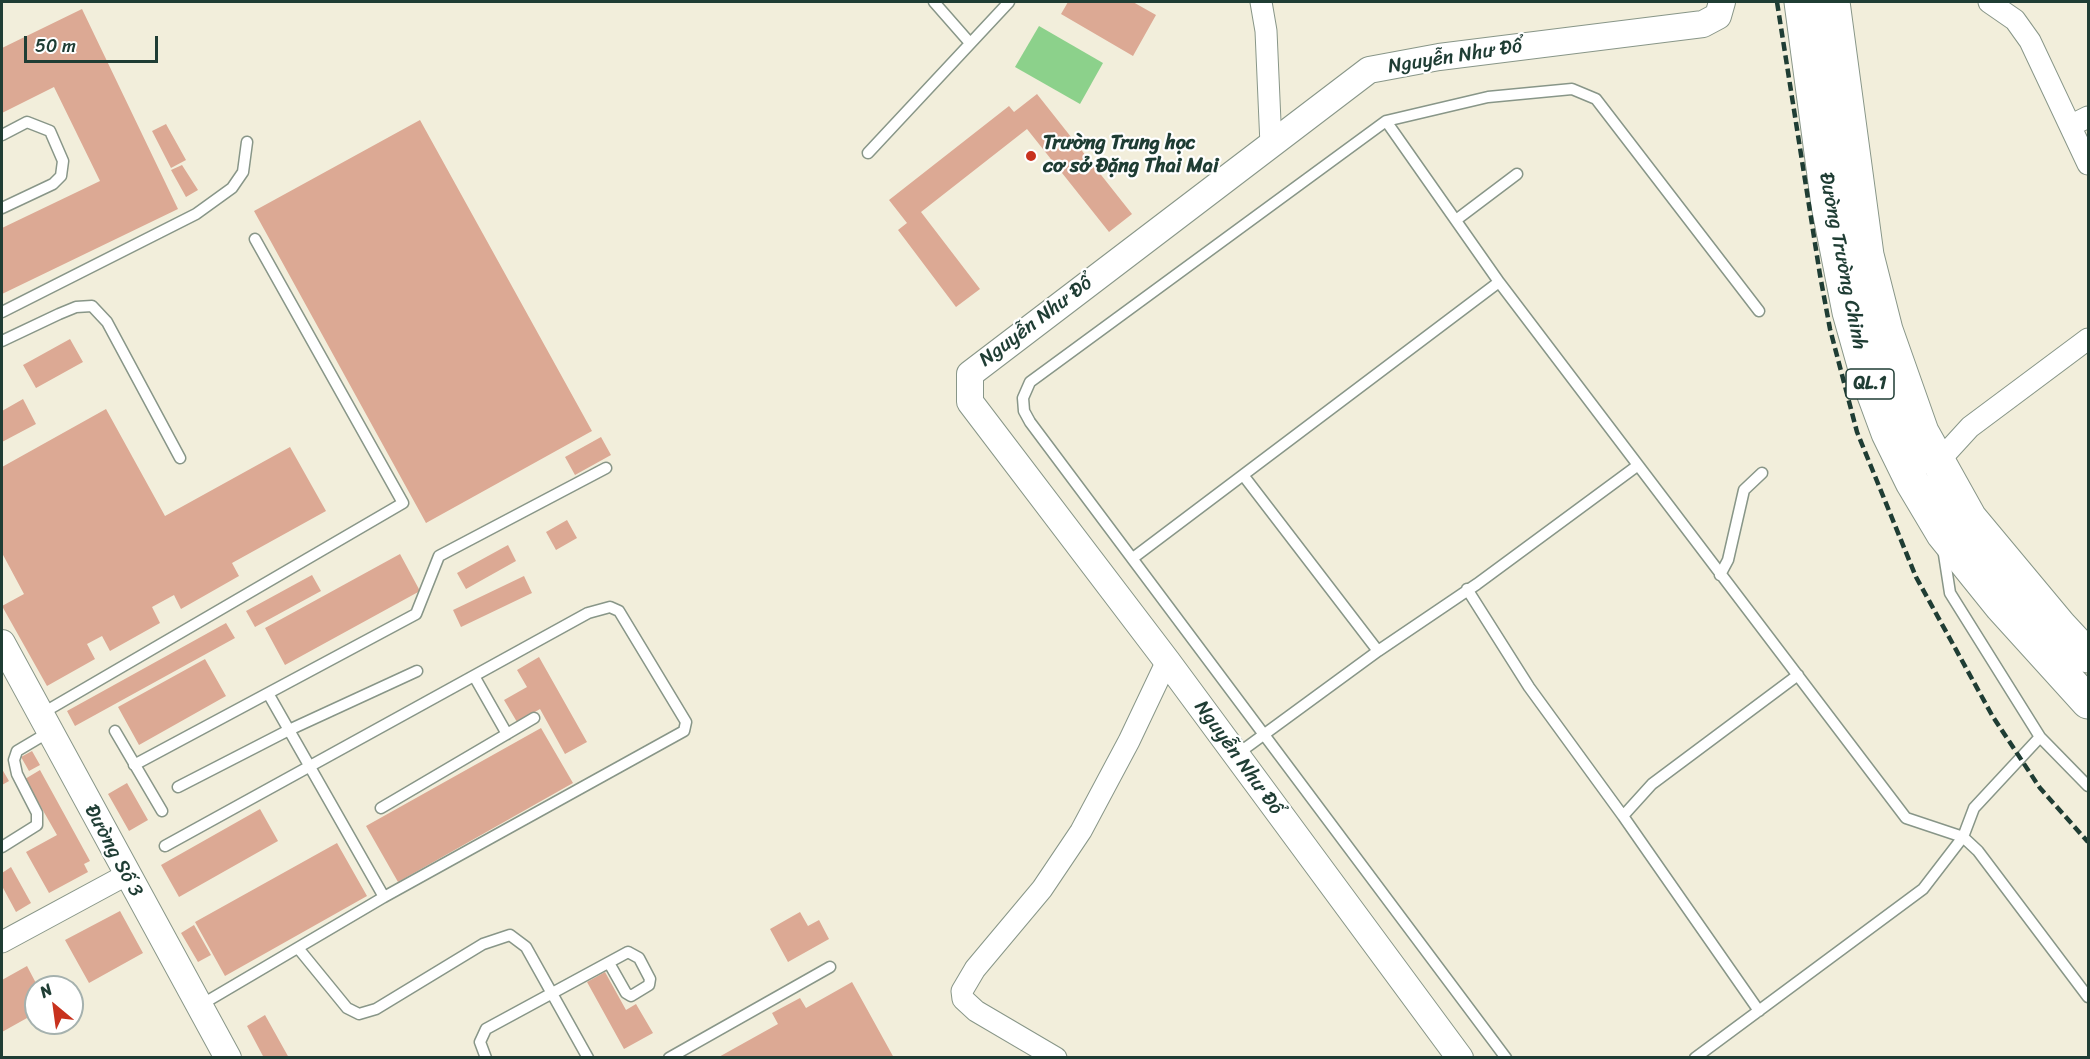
<!DOCTYPE html>
<meta charset="utf-8">
<style>
body{margin:0}
#map{position:relative;width:2090px;height:1059px;overflow:hidden;background:#f2eedb;font-family:Sriracha,sans-serif}
canvas{display:block}
.frame{position:absolute;inset:0;border:3px solid #1f3d34;pointer-events:none}
.north{position:absolute;left:24px;top:975px;width:60px;height:60px;box-sizing:border-box;background:#fff;border:2px solid #a5b1ae;border-radius:50%;rotate:331deg;font-size:16px;font-weight:700;line-height:24px;text-align:center;color:#1f3d34}
.north::after{content:'';display:block;margin:auto;width:21px;height:27px;background:#c8321e;clip-path:polygon(50% 0,100% 100%,50% 72%,0 100%)}
.scale{position:absolute;left:24px;top:36px;width:134px;height:27px;box-sizing:border-box;border:3px solid #1f3d34;border-top:0;padding-left:8px;font-size:18px;line-height:21px;white-space:nowrap;color:#1f3d34;-webkit-text-stroke:4px #fff;paint-order:stroke}
</style>
<div id="map">
<canvas width="2090" height="1059"></canvas>
<div class="frame"></div>
<div class="north">N</div>
<div class="scale">50 m</div>
</div>
<script>
const g = document.querySelector('canvas').getContext('2d');
g.lineJoin = 'round';
function fillPath(path, color) { g.fillStyle = color; g.fill(path, 'evenodd'); }
const shape = rows => new Path2D(rows.map(r => 'M' + r).join(''));
function stroke(path, color, width, dash) { g.strokeStyle = color; g.lineWidth = width; g.lineCap = dash ? 'butt' : 'round'; g.setLineDash(dash || []); g.stroke(path); }
function drawText(font, color, halo, rows, align = 'center') {
  g.font = font + ' Sriracha,sans-serif'; g.lineWidth = 4.5; g.setLineDash([]); g.textBaseline = 'middle'; g.strokeStyle = halo; g.fillStyle = color; for (const [text, x, y, turn = 0] of rows) {
    g.save(); g.translate(x, y); g.rotate((+turn || 0) * Math.PI / 180); g.textAlign = isNaN(turn) ? turn : align; if (halo) g.strokeText(text, 0, 0); g.fillText(text, 0, 0); g.restore();
  }
}
const green = shape([
 [1039,26,1103,63,1080,104,1015,67]
]);
const building = shape([
 [1068,2,1133,2,1156,15,1133,56,1061,14],
 [82,9,178,209,2,294,2,228,100,181,54,87,2,113,2,48],
 [1037,94,1132,214,1109,232,1027,129,921,212,980,289,956,307,898,230,907,223,889,200,1009,106,1014,112],
 [420,120,592,431,426,523,254,211],
 [166,124,186,160,171,168,152,131],
 [182,165,198,190,186,197,171,170],
 [70,339,83,362,36,388,23,365],
 [23,399,36,424,2,442,2,411],
 [106,409,165,516,290,447,326,511,232,563,239,576,181,609,174,595,152,607,160,623,110,651,102,636,87,644,95,659,47,686,2,606,24,594,2,553,2,467],
 [601,437,611,455,575,475,565,457],
 [567,520,577,538,556,550,546,532],
 [508,545,516,561,466,589,457,573],
 [400,554,420,591,285,665,265,628],
 [312,575,321,591,255,627,246,611],
 [524,576,532,593,461,627,453,610],
 [226,623,235,638,75,726,67,711],
 [539,657,587,742,565,754,540,709,517,722,504,700,527,687,517,670],
 [205,659,226,696,139,745,118,707],
 [541,728,573,783,398,882,366,826],
 [32,751,40,765,29,771,21,757],
 [2,769,9,781,2,785],
 [40,770,90,861,84,864,88,872,49,893,26,852,57,835,25,779],
 [127,783,148,820,129,831,108,794],
 [260,809,278,841,179,897,161,865],
 [337,843,367,896,225,976,195,922],
 [11,867,31,903,16,912,2,886,2,873],
 [120,911,143,953,89,983,65,940],
 [800,912,808,926,819,920,829,939,788,962,770,929],
 [194,925,211,955,198,962,181,933],
 [27,966,38,987,36,1013,2,1032,2,980],
 [605,972,626,1010,636,1004,653,1033,624,1049,587,982],
 [852,982,894,1058,717,1058,778,1024,772,1013,800,998,806,1008],
 [265,1015,289,1058,264,1058,247,1026]
]);
const service = shape([
 [934,2,970,43],
 [1386,121,1499,282,1906,818,1963,837,1978,851,2088,997],
 [2,135,27,122,50,131,63,161,61,176,53,184,2,208],
 [868,153,1009,2],
 [1456,220,1517,174],
 [2,312,196,214,232,188,243,172,247,142],
 [2,341,59,314,76,307,92,306,107,322,180,458],
 [1243,475,1378,651],
 [1133,558,1499,282],
 [1720,575,1728,560,1744,490,1762,473],
 [1467,589,1529,687,1623,816,1652,784,1798,675],
 [474,676,507,734],
 [269,695,384,897],
 [41,714,403,503,255,239],
 [115,731,162,811],
 [2040,737,2088,786],
 [1236,755,1378,651,1477,584,1637,466],
 [134,765,416,614,439,556,606,468],
 [178,787,289,730,417,671],
 [381,808,534,718],
 [1623,816,1759,1011],
 [165,846,588,613,610,607,619,611,686,722,684,731,384,897,199,1006],
 [2,847,37,825,37,813,17,774,14,760,17,751,49,732],
 [298,948,347,1008,359,1014,376,1009,483,944,510,935,526,947,588,1058],
 [486,1058,480,1042,486,1029,628,952,639,958,650,979,649,985,631,996,626,993,609,963],
 [669,1058,830,967],
 [1506,1058,1030,422,1024,411,1023,398,1030,382,1386,121,1488,97,1572,89,1596,99,1759,311],
 [1695,1058,1923,889,1963,837,1974,808,2040,737,1950,593,1943,548]
]);
const minor = shape([
 [1261,2,1266,31,1271,145],
 [1989,2,2015,20,2030,41,2088,164],
 [2072,125,2088,117],
 [1938,462,1970,427,2088,339],
 [2,942,126,875],
 [1056,1058,976,1011,963,999,962,991,975,969,1042,889,1081,831,1129,741,1167,661]
]);
const tertiary = shape([
 [2,643,228,1058],
 [1460,1058,1167,661,970,402,970,374,1369,70,1439,57,1703,24,1718,16,1722,2]
]);
const trunk = shape([
 [1801,2,1828,205,1849,312,1867,376,1888,433,1912,482,1943,534,2001,606,2088,702],
 [1833,2,1867,255,1886,330,1922,432,1970,518,2060,626,2088,656]
]);
const rail = shape([
 [1777,2,1820,275,1830,329,1857,432,1916,577,1993,717,2040,788,2088,842]
]);
const markers = [
 [1031,156,6,"#c8321e"]
];
const shields = [
 [1870,384,48]
];
const shieldNames = [
 ["QL.1",1870,384]
];
const streetNames = [
 ["Nguyễn Như Đổ",1455,57,-9],
 ["Đường Trường Chinh",1842,261,79],
 ["Nguyễn Như Đổ",1036,322,-37],
 ["Nguyễn Như Đổ",1238,758,54],
 ["Đường Số 3",113,851,62]
];
const poiNames = [
 ["Trường Trung học",1043,144],
 ["cơ sở Đặng Thai Mai",1043,167]
];
fillPath(green, '#8cd18b');
fillPath(building, '#dca994');
stroke(service, '#889688', 13);
stroke(minor, '#889688', 23);
stroke(tertiary, '#889688', 28);
stroke(trunk, '#889688', 35);
stroke(service, '#fff', 10);
stroke(minor, '#fff', 21);
stroke(tertiary, '#fff', 26);
stroke(trunk, '#fff', 33);
stroke(rail, '#1f3d34', 4.5, [9, 4.5]);
for (const [x, y, r, color] of markers) { const dot = new Path2D(); dot.arc(x, y, r, 0, 2 * Math.PI); g.fillStyle = color; g.fill(dot); stroke(dot, '#fff', 2); }
for (const [x, y, w] of shields) { const box = new Path2D(); box.roundRect(x - w / 2, y - 15, w, 30, 4.5); g.fillStyle = '#fff'; g.fill(box); stroke(box, '#1f3d34', 1.5); }
drawText('bold 18px', '#1f3d34', null, shieldNames);
drawText('20px', '#1f3d34', '#fff', streetNames);
drawText('bold 20px', '#1f3d34', '#fff', poiNames, 'left');
</script>
